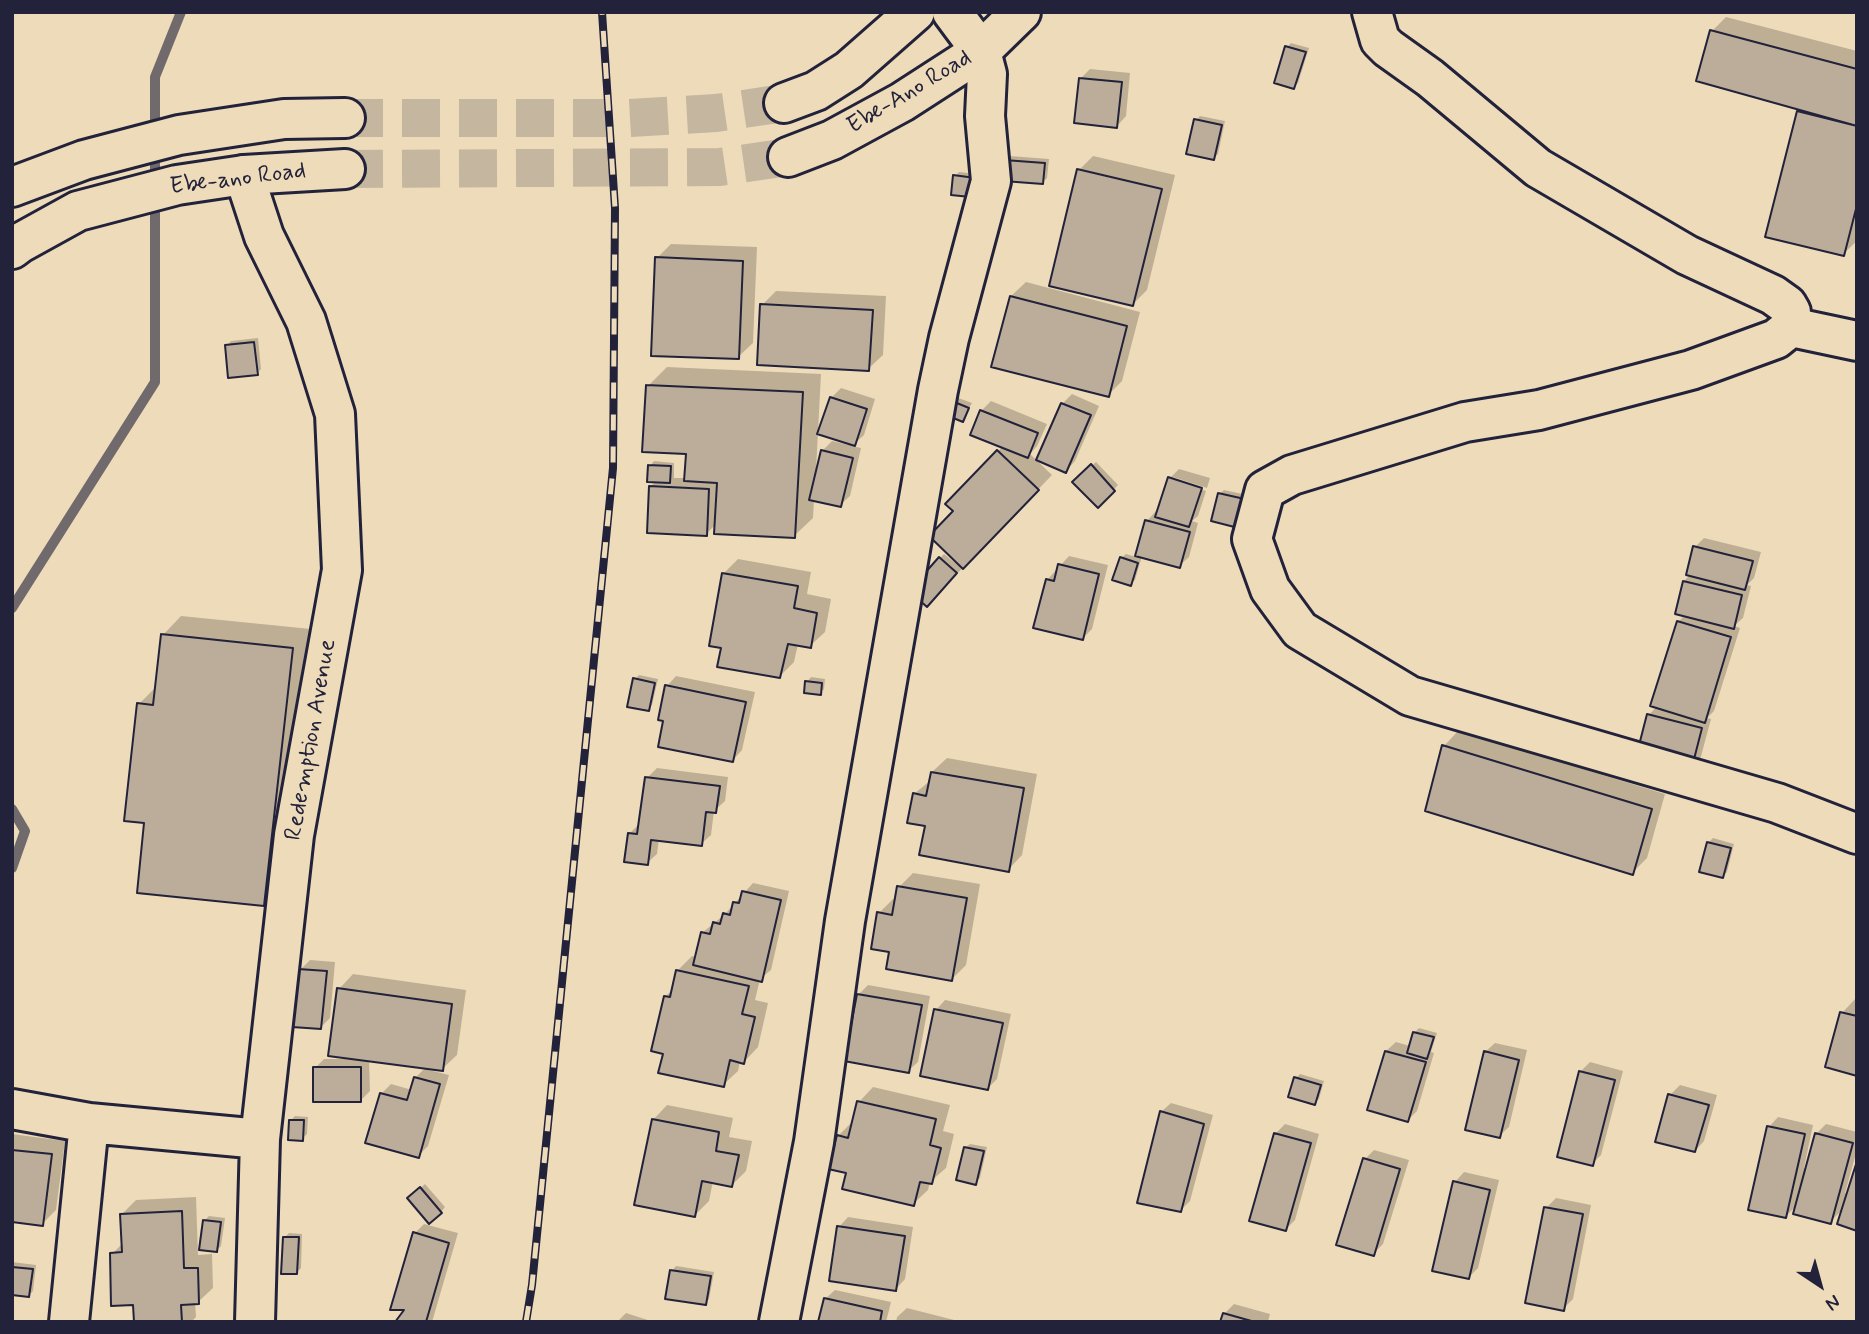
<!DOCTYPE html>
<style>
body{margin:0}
#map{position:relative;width:1869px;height:1334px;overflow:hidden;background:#eedbb9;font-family:Mynerve,sans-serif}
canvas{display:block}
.frame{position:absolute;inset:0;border:14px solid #22223b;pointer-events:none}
.north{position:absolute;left:1785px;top:1250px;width:70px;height:70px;-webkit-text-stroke:5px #eedbb9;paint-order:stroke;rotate:144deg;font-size:19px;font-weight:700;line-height:28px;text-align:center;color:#22223b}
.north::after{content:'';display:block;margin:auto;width:24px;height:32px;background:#22223b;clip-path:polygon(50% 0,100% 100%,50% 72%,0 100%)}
</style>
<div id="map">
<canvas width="1869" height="1334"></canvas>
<div class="frame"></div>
<div class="north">N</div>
</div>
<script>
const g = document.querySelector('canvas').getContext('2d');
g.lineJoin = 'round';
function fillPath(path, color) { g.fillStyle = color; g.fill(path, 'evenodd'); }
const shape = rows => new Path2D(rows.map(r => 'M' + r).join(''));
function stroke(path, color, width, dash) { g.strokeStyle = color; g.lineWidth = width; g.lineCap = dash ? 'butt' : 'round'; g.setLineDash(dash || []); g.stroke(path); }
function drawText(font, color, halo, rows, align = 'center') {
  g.font = font + ' Mynerve,sans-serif'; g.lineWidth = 6; g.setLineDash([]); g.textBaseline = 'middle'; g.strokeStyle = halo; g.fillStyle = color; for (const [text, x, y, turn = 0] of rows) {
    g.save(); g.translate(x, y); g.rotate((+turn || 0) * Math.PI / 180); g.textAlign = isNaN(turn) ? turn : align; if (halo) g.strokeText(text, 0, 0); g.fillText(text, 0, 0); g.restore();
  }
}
const shadow = shape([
 [1726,17,1857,51,1857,241,1843,254,1767,235,1799,109,1712,31],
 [1291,43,1309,48,1298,83,1294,87,1287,47],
 [1090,69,1130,73,1126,116,1117,126,1080,79],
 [1200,116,1225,121,1218,154,1214,158,1196,120],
 [1010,156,1049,159,1047,178,1043,182,1005,161],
 [1093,156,1175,175,1147,290,1133,304,1079,170],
 [959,172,986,175,953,193,955,176],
 [671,244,757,247,753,343,738,357,657,258],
 [1026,282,1140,312,1122,381,1108,395,1011,296],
 [776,291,886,296,883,355,868,369,762,305],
 [258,338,261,369,257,373,227,346,231,341],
 [667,367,821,374,816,470,818,470,822,451,832,441,849,445,850,443,831,398,841,388,875,399,864,435,852,446,861,448,850,496,840,505,814,500,813,518,794,536,717,523,706,534,651,486,657,480,650,466,654,461,674,463,674,478,686,478,688,452,648,386],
 [1072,394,1099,406,1075,461,1066,471,1062,404],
 [953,396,972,403,962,420,944,412],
 [991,401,1047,424,1037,446,1030,454,1052,475,927,605,940,558,944,554,960,567,962,565,955,511,948,504,1003,446,973,434,982,410],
 [1096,462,1118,485,1098,506,1075,482],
 [1179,469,1210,478,1207,488,1173,477,1173,480,1206,491,1198,516,1192,521,1198,523,1189,557,1179,566,1142,556,1135,580,1130,584,1121,558,1126,554,1136,557,1147,521,1156,511,1158,512,1170,478],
 [1224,490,1261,498,1254,525,1219,494],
 [1704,538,1761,552,1754,578,1747,585,1751,586,1743,618,1734,626,1740,628,1714,711,1707,718,1711,719,1700,760,1691,769,1649,715,1657,706,1678,622,1685,615,1684,581,1691,574,1695,547],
 [1069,556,1108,565,1092,629,1083,638,1047,580],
 [738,559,811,572,807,594,831,599,825,632,810,646,798,644,794,662,780,676,723,646,724,573],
 [181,616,311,629,282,885,264,904,146,821,139,704,157,686,163,635],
 [639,675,658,679,652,705,648,710,635,679],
 [676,676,755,692,742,750,733,760,665,720,667,686],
 [811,677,825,679,824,689,820,693,807,682],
 [1458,731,1665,794,1647,858,1632,873,1444,746],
 [947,758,1037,774,1022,855,1008,870,914,794,931,780,932,772],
 [657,768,728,777,725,801,714,811,711,835,701,844,659,839,657,854,647,863,630,833,639,824,647,778],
 [1713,838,1734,844,1727,872,1723,876,1708,843],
 [913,873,980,884,966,965,952,979,891,951,879,913,893,899,897,899,899,887],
 [753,883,789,891,771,970,760,979,755,1000,768,1003,758,1047,744,1062,740,1061,738,1071,723,1085,665,1053,666,996,674,988,678,970,692,956,697,957,702,933,725,914],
 [310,960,335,962,330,1018,321,1027,300,970],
 [353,974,466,990,457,1055,442,1069,430,1067,429,1070,449,1075,428,1146,418,1156,381,1094,391,1084,412,1090,415,1078,426,1067,369,1060,370,1091,360,1101,315,1068,324,1059,343,1059,339,989],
 [868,985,930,996,918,1062,908,1071,858,995],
 [1856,998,1857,999,1857,1074,1842,1013],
 [945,1000,1011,1014,997,1079,988,1088,936,1010],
 [1419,1028,1437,1033,1431,1052,1434,1053,1417,1111,1408,1120,1386,1051,1396,1042,1410,1046,1414,1033],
 [1495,1043,1527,1050,1509,1127,1499,1136,1485,1052],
 [1590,1062,1623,1071,1601,1155,1592,1164,1580,1072],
 [1300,1074,1324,1081,1319,1099,1314,1103,1296,1078],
 [1680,1085,1717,1095,1704,1141,1695,1151,1670,1095],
 [873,1087,950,1105,943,1131,954,1134,946,1168,930,1182,928,1190,913,1204,848,1171,838,1136,852,1122,859,1102],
 [1171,1103,1213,1115,1190,1201,1181,1210,1161,1112],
 [667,1105,733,1118,729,1137,752,1141,746,1171,732,1185,713,1181,709,1201,695,1215,653,1120],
 [295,1116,308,1117,307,1134,302,1139,291,1120],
 [1778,1117,1813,1125,1804,1168,1807,1168,1816,1134,1826,1124,1857,1132,1857,1150,1845,1193,1848,1194,1843,1209,1830,1222,1797,1205,1786,1216,1769,1127],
 [1285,1124,1319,1134,1295,1220,1286,1229,1275,1134],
 [12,1134,65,1141,56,1210,42,1224,12,1220],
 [970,1144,987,1147,980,1178,975,1183,965,1148],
 [1374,1150,1409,1160,1383,1244,1373,1254,1365,1159],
 [1464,1172,1499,1180,1478,1268,1469,1277,1455,1182],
 [425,1184,445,1207,441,1212,414,1194],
 [196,1197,198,1255,212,1254,213,1288,198,1302,195,1302,196,1317,191,1322,135,1322,135,1303,112,1254,123,1243,122,1214,136,1200],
 [1556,1198,1591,1205,1573,1299,1563,1309,1546,1208],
 [209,1216,225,1218,221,1246,217,1250,205,1220],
 [848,1217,913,1227,905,1279,896,1289,839,1227],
 [424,1224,458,1233,432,1322,397,1322,407,1309,415,1233],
 [289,1233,302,1234,301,1268,296,1273,284,1238],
 [12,1262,36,1265,33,1291,28,1296,12,1294],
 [676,1266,714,1272,709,1299,705,1303,672,1271],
 [835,1290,891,1302,886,1322,820,1322,825,1299],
 [1234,1304,1270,1314,1268,1322,1222,1322,1224,1314],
 [907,1308,962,1322,896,1322,897,1317],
 [626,1313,654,1322,617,1322]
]);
const stream = shape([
 [155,183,155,77,181,12],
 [12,608,155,382,155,199],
 [12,809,25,831,12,868]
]);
const building = shape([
 [1710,30,1857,69,1857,126,1696,81,1710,30],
 [1285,46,1306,52,1294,89,1274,83,1285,46],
 [1079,78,1122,82,1117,128,1074,123,1079,78],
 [1797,111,1857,126,1857,205,1844,256,1765,237,1797,111],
 [1194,119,1222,125,1214,160,1186,154,1194,119],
 [1004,160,1045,163,1043,184,1003,181,1004,160],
 [1077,169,1162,189,1133,306,1049,286,1077,169],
 [953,175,983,179,980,198,951,195,953,175],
 [655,257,743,261,739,359,651,356,655,257],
 [1010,296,1127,326,1109,397,991,367,1010,296],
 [760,304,873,310,869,371,757,365,760,304],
 [254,342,258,375,228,378,225,345,254,342],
 [646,385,803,392,795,538,714,534,717,483,684,481,686,454,642,452,646,385],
 [830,397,867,409,855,446,817,434,830,397],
 [947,399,969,408,963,422,941,413,947,399],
 [1061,403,1091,415,1066,473,1036,460,1061,403],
 [980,410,1038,433,1028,458,970,435,980,410],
 [821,450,853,458,841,507,809,500,821,450],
 [997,450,1039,490,963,569,929,536,953,511,945,504,997,450],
 [1091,464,1115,491,1098,508,1072,482,1091,464],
 [648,465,671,466,670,483,647,482,648,465],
 [1168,477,1202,488,1189,527,1155,517,1168,477],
 [649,486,709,489,707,536,647,533,649,486],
 [1218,493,1258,502,1250,531,1211,521,1218,493],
 [1145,520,1190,532,1180,568,1135,556,1145,520],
 [1693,546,1753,561,1745,590,1686,575,1693,546],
 [939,557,957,573,927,607,909,591,939,557],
 [1120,557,1138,563,1131,586,1112,580,1120,557],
 [1058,564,1099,574,1083,640,1033,628,1046,579,1054,581,1058,564],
 [722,573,798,586,794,608,817,613,811,648,788,644,780,678,717,667,721,648,709,646,722,573],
 [1683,581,1742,595,1734,629,1675,614,1683,581],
 [1677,621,1731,637,1705,723,1650,706,1677,621],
 [161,634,293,648,264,906,137,893,144,823,124,821,137,703,153,705,161,634],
 [633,678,655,683,649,711,627,707,633,678],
 [805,681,822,683,821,695,804,693,805,681],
 [665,685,746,702,733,762,658,747,663,721,658,720,665,685],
 [1647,714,1702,728,1691,771,1636,757,1647,714],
 [1442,745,1652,809,1633,875,1425,811,1442,745],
 [931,772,1024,788,1009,872,919,855,925,826,907,823,913,793,926,796,931,772],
 [645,777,720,786,716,813,706,812,702,846,651,840,648,865,624,862,628,833,637,834,645,777],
 [1707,842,1731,848,1723,878,1699,872,1707,842],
 [897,886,967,898,952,981,886,969,889,952,871,949,877,912,892,915,897,886],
 [742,891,781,900,762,982,693,965,701,932,710,934,713,922,720,924,723,913,730,915,733,902,739,903,742,891],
 [298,969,327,971,321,1029,292,1027,298,969],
 [676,970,749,986,742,1014,755,1017,744,1064,730,1060,724,1087,658,1073,663,1054,651,1051,664,996,670,997,676,970],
 [337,988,452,1004,443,1071,328,1056,337,988],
 [857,994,922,1005,909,1073,844,1061,857,994],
 [934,1009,1003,1023,988,1090,920,1076,934,1009],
 [1840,1012,1857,1016,1857,1076,1825,1067,1840,1012],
 [1413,1032,1434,1037,1427,1059,1407,1053,1413,1032],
 [1385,1051,1426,1062,1408,1122,1367,1110,1385,1051],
 [1484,1051,1519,1060,1500,1138,1465,1130,1484,1051],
 [313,1067,361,1067,361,1102,313,1102,313,1067],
 [1579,1071,1615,1080,1593,1166,1557,1157,1579,1071],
 [414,1077,440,1084,419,1158,365,1143,380,1093,407,1100,414,1077],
 [1294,1077,1321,1085,1315,1105,1288,1097,1294,1077],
 [1668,1094,1709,1105,1695,1152,1655,1142,1668,1094],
 [857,1101,936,1119,930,1145,941,1148,932,1184,920,1182,914,1206,842,1189,846,1173,828,1169,837,1135,848,1138,857,1101],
 [1160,1111,1204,1124,1181,1212,1137,1203,1160,1111],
 [652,1119,719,1132,716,1151,739,1155,732,1187,702,1181,695,1217,634,1205,652,1119],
 [289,1120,304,1120,303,1141,288,1140,289,1120],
 [1767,1126,1805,1134,1786,1218,1748,1210,1767,1126],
 [1274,1133,1311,1143,1286,1231,1249,1221,1274,1133],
 [1815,1133,1853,1143,1831,1224,1793,1214,1815,1133],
 [964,1147,984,1151,976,1185,956,1180,964,1147],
 [12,1150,52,1154,43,1226,12,1222,12,1150],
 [1363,1158,1400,1169,1374,1256,1336,1245,1363,1158],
 [1857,1161,1857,1231,1837,1224,1857,1161],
 [1453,1181,1490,1190,1469,1279,1432,1271,1453,1181],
 [420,1187,442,1213,429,1224,407,1198,420,1187],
 [1544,1207,1583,1214,1564,1311,1525,1303,1544,1207],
 [182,1211,184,1268,198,1268,199,1304,181,1305,182,1322,134,1322,133,1305,111,1306,110,1253,122,1252,120,1214,182,1211],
 [203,1220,221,1222,217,1252,199,1250,203,1220],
 [837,1226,905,1236,896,1291,829,1281,837,1226],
 [413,1232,449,1243,426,1322,395,1322,404,1310,390,1310,413,1232],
 [283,1237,299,1237,297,1274,281,1274,283,1237],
 [12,1267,33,1269,29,1297,12,1295,12,1267],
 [670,1270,711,1276,706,1305,665,1299,670,1270],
 [824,1298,882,1311,880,1322,818,1322,824,1298],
 [1223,1313,1255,1322,1220,1322,1223,1313]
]);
const secondaryTunnel = shape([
 [345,118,629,118,716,113,784,103],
 [345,169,720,167,788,157]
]);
const street = shape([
 [1372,12,1380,40,1388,48,1430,78,1538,168,1687,255,1773,295,1787,305,1791,312,1791,327],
 [244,175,264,236,306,321,335,414,342,570,294,835,260,1139,255,1322],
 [1857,341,1791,327,1776,339,1691,370,1539,410,1465,422,1292,475,1265,490,1252,539,1270,589,1300,630,1410,696,1777,803,1857,834],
 [12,1109,89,1123,260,1139],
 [69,1322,89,1123],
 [779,1322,814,1142,845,921,938,390,949,338,991,181,985,116,987,74,981,51,952,12]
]);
const secondary = shape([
 [784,103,816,91,849,70,915,12],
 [788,157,832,140,902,102,981,51,1021,12],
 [12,187,84,160,179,135,284,119,345,118],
 [12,249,20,243,78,211,177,185,244,175,345,169]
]);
const rail = shape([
 [526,1322,532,1285,613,468,615,208,602,12]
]);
const streetNames = [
 ["Ebe-Ano Road",910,93,-31],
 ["Ebe-ano Road",238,180,-7],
 ["Redemption Avenue",312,740,-80]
];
fillPath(shadow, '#0003');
stroke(stream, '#716a6c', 10);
fillPath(building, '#bbad9a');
stroke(building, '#22223b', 2);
stroke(secondaryTunnel, '#c5b6a0', 38, [38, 19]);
stroke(street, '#22223b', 44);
stroke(secondary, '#22223b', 44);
stroke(street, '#eedbb9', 38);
stroke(secondary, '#eedbb9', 38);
stroke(rail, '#22223b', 8);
stroke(rail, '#eedbb9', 5, [16]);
drawText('24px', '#22223b', '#eedbb9', streetNames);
</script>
